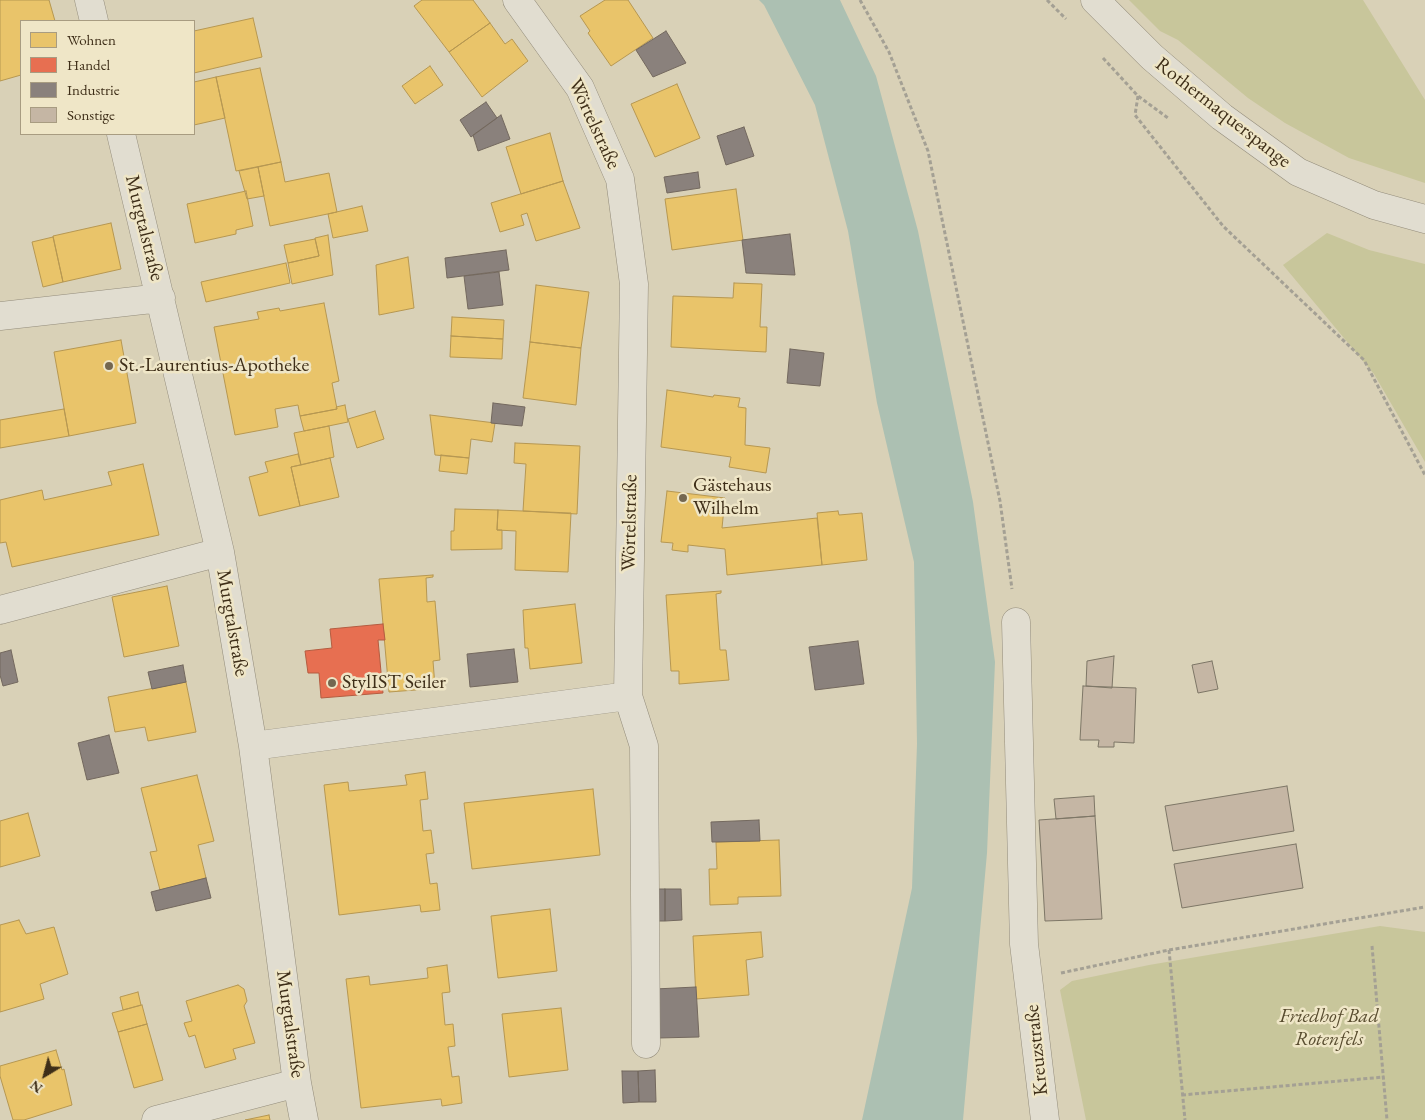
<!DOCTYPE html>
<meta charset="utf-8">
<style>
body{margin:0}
#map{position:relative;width:1425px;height:1120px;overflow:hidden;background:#d9d1b7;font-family:"EB Garamond",serif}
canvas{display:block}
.legend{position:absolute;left:20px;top:20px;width:175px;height:115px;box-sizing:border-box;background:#efe6c7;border:1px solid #a89c81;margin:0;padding:6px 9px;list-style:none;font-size:15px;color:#3e2e18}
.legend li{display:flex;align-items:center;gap:10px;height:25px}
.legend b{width:25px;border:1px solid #a89c81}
.north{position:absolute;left:20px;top:1050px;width:50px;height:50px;-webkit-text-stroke:4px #efe6c7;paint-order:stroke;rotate:217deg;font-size:14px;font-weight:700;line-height:20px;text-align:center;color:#3e2e18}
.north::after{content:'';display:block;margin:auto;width:18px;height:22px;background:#3e2e18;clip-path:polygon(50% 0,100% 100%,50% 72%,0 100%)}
</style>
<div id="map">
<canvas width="1425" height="1120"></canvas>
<ul class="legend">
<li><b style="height:14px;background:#e9c46a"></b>Wohnen</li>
<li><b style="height:14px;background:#e76f51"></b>Handel</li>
<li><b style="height:14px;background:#8a817c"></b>Industrie</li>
<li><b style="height:14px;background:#c5b6a4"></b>Sonstige</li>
</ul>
<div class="north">N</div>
</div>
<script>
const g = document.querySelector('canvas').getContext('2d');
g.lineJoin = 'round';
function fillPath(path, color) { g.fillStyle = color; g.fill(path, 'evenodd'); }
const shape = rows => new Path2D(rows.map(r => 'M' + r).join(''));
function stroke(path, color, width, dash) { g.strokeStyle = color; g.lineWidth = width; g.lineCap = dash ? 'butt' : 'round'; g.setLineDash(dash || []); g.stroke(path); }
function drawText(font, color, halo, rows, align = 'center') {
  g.font = font + ' "EB Garamond",serif'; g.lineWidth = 5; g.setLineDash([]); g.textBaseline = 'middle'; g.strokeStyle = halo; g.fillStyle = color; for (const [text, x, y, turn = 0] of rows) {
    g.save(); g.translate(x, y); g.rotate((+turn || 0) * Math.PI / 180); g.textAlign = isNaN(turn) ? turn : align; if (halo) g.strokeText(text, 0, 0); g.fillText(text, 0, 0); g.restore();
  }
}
const green = shape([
 [1129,0,1363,0,1425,100,1425,183,1349,158,1285,123,1248,98,1178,40,1160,31],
 [1327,233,1369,250,1425,264,1425,462,1374,374,1283,265],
 [1380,926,1425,932,1425,1120,1086,1120,1060,990,1072,981,1149,965]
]);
const water = shape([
 [759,0,840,0,876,76,918,231,973,502,995,662,987,853,963,1120,862,1120,912,888,917,744,914,562,877,403,848,231,815,105,764,5]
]);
const homes = shape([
 [0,0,49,0,55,21,21,21,21,75,0,81,0,0],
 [422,0,473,0,490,23,449,52,414,6,422,0],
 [605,0,628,0,653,38,611,66,588,33,590,31,580,16,605,0],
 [253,18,262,57,194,73,194,31,253,18],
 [490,23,505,44,512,39,528,61,482,97,449,52,490,23],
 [430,66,443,85,415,104,402,86,430,66],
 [260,68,281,162,236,171,216,77,260,68],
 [216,77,225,118,194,125,194,82,216,77],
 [677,84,700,138,655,157,631,104,677,84],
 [550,133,563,181,521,194,506,147,550,133],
 [281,162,285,182,329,173,337,212,270,226,258,167,281,162],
 [258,167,264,196,247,199,239,171,258,167],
 [563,181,580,228,536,241,527,213,521,215,524,225,500,232,491,203,563,181],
 [736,189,743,240,672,250,665,199,736,189],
 [246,191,253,226,236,230,236,234,195,243,187,204,246,191],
 [362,206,368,231,333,238,328,214,362,206],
 [111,223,121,269,63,282,53,236,111,223],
 [328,235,333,275,292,284,288,263,319,256,315,238,328,235],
 [53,237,63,282,43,287,32,242,53,237],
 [315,239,319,256,288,263,284,245,315,239],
 [408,257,414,308,379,315,376,265,408,257],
 [286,263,290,283,206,302,201,282,286,263],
 [734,283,762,284,760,327,767,327,766,352,671,347,673,296,733,298,734,283],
 [536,285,589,292,581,348,530,342,536,285],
 [324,303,339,381,332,383,337,409,300,416,298,405,275,409,278,427,235,435,214,327,259,319,257,312,279,308,280,311,324,303],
 [452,317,504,320,503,339,451,336,452,317],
 [451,336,503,339,502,359,450,357,451,336],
 [121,340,136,423,69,436,54,352,121,340],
 [530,342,581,348,576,405,523,398,530,342],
 [667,390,713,397,714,395,740,398,738,407,746,408,745,445,770,448,766,473,729,467,731,457,661,447,667,390],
 [345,405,348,422,304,431,300,416,337,409,336,407,345,405],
 [64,409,69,436,0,448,0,420,64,409],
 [375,411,384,439,357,448,348,419,375,411],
 [430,415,495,423,492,442,471,439,469,458,435,455,430,415],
 [329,426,334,457,301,465,294,433,329,426],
 [515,443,580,446,577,514,523,511,526,464,514,463,515,443],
 [298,454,301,465,291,467,300,506,259,516,249,477,268,472,265,462,298,454],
 [441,455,469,458,467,474,439,471,441,455],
 [330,458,339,497,300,506,291,467,330,458],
 [143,464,159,535,12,567,6,542,0,543,0,500,42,490,44,500,112,485,108,472,143,464],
 [667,491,725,498,722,528,817,518,822,565,727,575,725,549,688,545,688,552,672,550,673,543,661,542,667,491],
 [455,509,498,510,497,530,502,530,502,549,451,550,451,531,454,531,455,509],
 [498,510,571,513,568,572,515,570,516,531,497,530,498,510],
 [838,511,839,515,862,513,867,560,822,565,817,513,838,511],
 [433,575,433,577,426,578,427,602,435,601,440,660,433,661,435,686,442,686,442,688,389,692,379,579,433,575],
 [167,586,179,646,124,657,112,597,167,586],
 [721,591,721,593,716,594,720,650,726,650,729,680,679,684,679,671,671,671,666,595,721,591],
 [575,604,582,663,530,669,528,648,525,648,523,610,575,604],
 [186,682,196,732,148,741,145,727,115,732,108,697,186,682],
 [425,772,428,799,420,800,423,831,431,830,434,853,426,854,430,884,437,883,440,910,421,912,420,905,339,915,324,785,348,782,349,791,407,785,405,775,425,772],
 [197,775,214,841,198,845,206,878,160,890,150,852,157,851,141,788,197,775],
 [593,789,600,855,472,869,464,803,593,789],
 [28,813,40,856,0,867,0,821,28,813],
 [779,840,781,896,738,897,738,904,710,905,709,869,717,869,716,842,779,840],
 [550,909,557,971,498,978,491,916,550,909],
 [19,920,26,934,54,927,68,974,40,984,44,999,0,1012,0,925,19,920],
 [761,932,763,957,746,960,749,995,696,999,693,936,761,932],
 [447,965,450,992,442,993,445,1025,453,1024,455,1046,448,1047,452,1077,459,1076,462,1103,442,1106,441,1099,361,1108,346,979,369,976,370,985,428,978,427,968,447,965],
 [238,985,244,989,247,1001,244,1006,255,1043,233,1049,236,1059,205,1068,195,1035,189,1037,184,1023,192,1021,186,1001,238,985],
 [138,992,141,1005,123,1010,120,997,138,992],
 [142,1005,147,1024,118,1032,112,1013,142,1005],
 [561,1008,568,1070,509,1077,502,1014,561,1008],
 [147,1024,163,1080,134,1088,118,1032,147,1024],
 [56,1050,62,1070,64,1069,72,1105,24,1120,13,1120,0,1076,0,1066,56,1050],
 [269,1115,270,1120,245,1120,269,1115]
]);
const shops = shape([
 [383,624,385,640,378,640,383,693,321,698,319,673,308,673,305,651,332,648,330,629,383,624]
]);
const industry = shape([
 [666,31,686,63,653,77,636,50,666,31],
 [486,102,497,118,471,137,460,120,486,102],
 [501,115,510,139,478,151,473,135,501,115],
 [744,127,754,156,726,165,717,136,744,127],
 [698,172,700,188,667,193,664,177,698,172],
 [790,234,795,275,746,273,742,240,790,234],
 [506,250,509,270,447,278,445,258,506,250],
 [499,272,503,305,468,309,464,276,499,272],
 [790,349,824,353,820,386,787,383,790,349],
 [493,403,525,407,522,426,491,423,493,403],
 [858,641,864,684,815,690,809,647,858,641],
 [514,649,518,682,470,687,467,654,514,649],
 [11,650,18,682,3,686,0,675,0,653,11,650],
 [183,665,186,682,152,689,148,672,183,665],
 [109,735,119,773,87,780,78,743,109,735],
 [759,820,760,841,712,842,711,822,759,820],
 [206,878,211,898,156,911,151,892,206,878],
 [648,889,665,889,665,921,649,921,648,889],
 [665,889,681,889,682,920,665,921,665,889],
 [696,987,699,1037,658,1038,655,989,696,987],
 [655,1070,656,1102,639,1102,638,1071,655,1070],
 [622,1071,638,1071,639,1102,623,1103,622,1071]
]);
const building = shape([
 [1114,656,1112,688,1086,686,1087,661,1114,656],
 [1212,661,1218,689,1198,693,1192,665,1212,661],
 [1083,686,1136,688,1134,743,1114,742,1114,747,1098,747,1099,740,1080,740,1083,686],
 [1287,786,1294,831,1173,851,1165,806,1287,786],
 [1094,796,1095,816,1056,819,1054,799,1094,796],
 [1095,816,1102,919,1045,921,1039,820,1095,816],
 [1296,844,1303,888,1182,908,1174,864,1296,844]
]);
const path = shape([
 [860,0,889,52,928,151,1000,501,1012,589],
 [1047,0,1066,19],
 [1103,58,1138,96,1168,118],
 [1138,96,1135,115,1223,226,1364,360,1425,475],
 [1372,946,1387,1120],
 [1169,950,1185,1120],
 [1061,973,1169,950,1425,907],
 [1182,1095,1384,1077]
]);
const minor = shape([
 [89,0,94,21],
 [1095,0,1152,57,1222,117,1298,172,1374,205,1425,219],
 [121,134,220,552,253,746,297,1083,304,1120],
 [0,316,161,298],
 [0,610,220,552],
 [1016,622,1024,944,1045,1120],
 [628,696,644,746,646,1044],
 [253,746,628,696,634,284,620,179,580,88,517,0],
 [156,1120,297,1083]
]);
const markers = [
 [109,366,5,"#746750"],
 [683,498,5,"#746750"],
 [332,683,5,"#746750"]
];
const streetNames = [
 ["Rothermaquerspange",1223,113,38],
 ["Wörtelstraße",594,124,65],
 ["Murgtalstraße",144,228,76],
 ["Wörtelstraße",630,523,-89],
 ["Murgtalstraße",232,623,80],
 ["Murgtalstraße",290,1024,82],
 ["Kreuzstraße",1037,1050,-96]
];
const poiNames = [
 ["St.-Laurentius-Apotheke",119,366],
 ["Gästehaus",693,486],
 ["Wilhelm",693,509],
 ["StylIST Seiler",342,683]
];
const parkNames = [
 ["Friedhof Bad",1329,1017],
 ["Rotenfels",1329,1040]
];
fillPath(green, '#c8c69b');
fillPath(water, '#acc0b2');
fillPath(homes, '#e9c46a');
stroke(homes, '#b69751', 1);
fillPath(shops, '#e76f51');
stroke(shops, '#b45c40', 1);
fillPath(industry, '#8a817c');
stroke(industry, '#73685e', 1);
fillPath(building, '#c5b6a4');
stroke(building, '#7d7666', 1);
stroke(minor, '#938c7b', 29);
stroke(path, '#a4a094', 3, [4, 2.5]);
stroke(minor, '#e1ddd0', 28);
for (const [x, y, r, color] of markers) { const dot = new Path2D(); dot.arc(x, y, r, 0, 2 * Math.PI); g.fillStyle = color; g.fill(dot); stroke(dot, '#efe6c7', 2); }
drawText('20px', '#3e2e18', '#efe6c7', streetNames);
drawText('20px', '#3e2e18', '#efe6c7', poiNames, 'left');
drawText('italic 20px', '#574b2e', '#efe6c7', parkNames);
</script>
